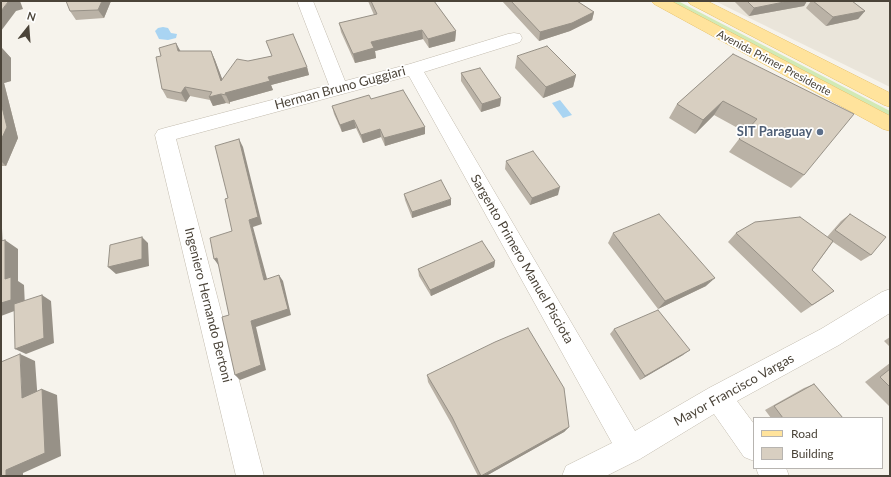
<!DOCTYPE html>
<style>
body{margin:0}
#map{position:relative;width:891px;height:477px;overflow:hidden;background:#f6f3ec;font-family:Lato,sans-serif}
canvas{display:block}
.frame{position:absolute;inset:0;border:2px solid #4b4439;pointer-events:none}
.legend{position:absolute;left:753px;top:417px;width:130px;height:52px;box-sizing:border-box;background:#fff;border:1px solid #b7b4b0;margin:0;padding:5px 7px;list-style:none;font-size:12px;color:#4b4439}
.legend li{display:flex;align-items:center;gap:8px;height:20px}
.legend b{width:20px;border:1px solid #b7b4b0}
.north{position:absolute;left:8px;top:8px;width:40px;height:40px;-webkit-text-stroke:3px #fff;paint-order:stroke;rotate:17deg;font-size:11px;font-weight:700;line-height:16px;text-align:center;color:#4b4439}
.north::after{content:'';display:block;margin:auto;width:14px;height:18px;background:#4b4439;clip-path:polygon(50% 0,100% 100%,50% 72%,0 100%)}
</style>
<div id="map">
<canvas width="891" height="477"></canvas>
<div class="frame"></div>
<ul class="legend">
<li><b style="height:5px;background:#ffe39c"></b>Road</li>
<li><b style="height:11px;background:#d8cfc1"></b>Building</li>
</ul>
<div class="north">N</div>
</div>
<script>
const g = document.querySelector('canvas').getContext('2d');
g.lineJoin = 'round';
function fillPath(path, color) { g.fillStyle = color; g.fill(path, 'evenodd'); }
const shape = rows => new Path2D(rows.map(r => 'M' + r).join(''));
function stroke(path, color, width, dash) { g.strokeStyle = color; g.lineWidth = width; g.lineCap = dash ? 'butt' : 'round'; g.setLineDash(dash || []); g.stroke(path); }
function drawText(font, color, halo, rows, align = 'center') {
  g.font = font + ' Lato,sans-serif'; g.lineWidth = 3.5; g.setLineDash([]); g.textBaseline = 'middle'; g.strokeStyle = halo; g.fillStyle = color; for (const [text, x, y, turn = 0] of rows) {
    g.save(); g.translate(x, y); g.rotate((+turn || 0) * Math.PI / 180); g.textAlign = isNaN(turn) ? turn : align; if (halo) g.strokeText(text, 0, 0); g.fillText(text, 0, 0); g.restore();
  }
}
const residential = shape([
 [715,1,890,1,890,87,717,2]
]);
const green = shape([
 [670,1,678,1,890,111,890,116]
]);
const water = shape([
 [163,27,168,28,171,33,177,34,176,38,168,40,159,39,155,31,158,28],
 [560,100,572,115,563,118,552,103]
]);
const minor = shape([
 [297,1,313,1,345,81,410,64,508,34,514,33,520,34,522,38,520,42,424,72,635,431,709,388,821,329,882,292,890,289,890,313,839,345,737,401,754,424,754,461,744,457,714,414,640,459,606,476,562,476,566,466,612,443,409,76,176,139,264,476,236,476,155,135,158,130,165,128,329,85,297,1],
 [756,468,786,468,789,476,759,476,756,468]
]);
const major = shape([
 [651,1,671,1,890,116,890,131,883,129,654,4,651,1],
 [687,1,707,1,890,93,890,107,884,105,690,4,687,1]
]);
const wall = shape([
 [111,1,104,18,76,20,70,11],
 [368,1,434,1,456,31,455,41,429,48,423,39,375,51,376,58,355,63,341,32,339,23,374,15],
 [502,1,577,1,594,12,592,20,570,31,539,41],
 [734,1,807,1,804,6,749,16],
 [811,1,852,1,865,11,858,19,826,26,806,8],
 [1,47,11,58,11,81,4,83,18,138,6,166,1,166],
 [180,51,211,51,215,60,222,79,248,61,272,56,307,67,309,75,271,85,273,90,230,102,230,104,226,103,213,106,210,100,190,96,186,102,167,98,162,89],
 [733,54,804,175,791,188,729,152,739,139,745,132,714,115,695,134,669,118,677,104],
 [517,56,576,75,573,87,543,98,515,68],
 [461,73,501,98,500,106,481,112,461,81],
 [371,99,425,127,425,134,385,146,381,137,363,143,356,128,342,132,334,114,332,106],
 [506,161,558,195,530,205,505,169],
 [404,194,451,205,412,218,405,200],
 [850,214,871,255,861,261,833,242,812,270,834,291,801,313,728,242,736,233,827,237,841,221],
 [613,233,706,286,658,309,608,243],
 [495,261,494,267,431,296,419,276,418,269],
 [614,329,683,355,640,380,610,334],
 [890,337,890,347,884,341],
 [890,363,890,407,865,382],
 [427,375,569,427,564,432,486,476,478,476,451,423,428,382],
 [814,384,843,418,771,418,765,410,804,388]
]);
const shadedWall = shape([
 [10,1,20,1,23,9,16,11,1,31,1,11,8,2],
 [102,1,111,1,104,18,98,10],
 [789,1,807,1,804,6,749,16,754,8],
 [865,11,858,19,826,26,833,17],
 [594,12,592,20,570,31,539,41,540,32],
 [422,30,423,39,375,51,376,58,355,63,353,54,371,42],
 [456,31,455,41,429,48,428,39],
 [176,43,181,52,178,51],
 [1,47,11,58,11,81,4,83,18,138,6,166,1,161],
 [211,51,215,60,226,89,221,81],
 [307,67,309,75,271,85,273,90,230,102,230,104,225,93,268,77],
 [576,75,573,87,543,98,546,87],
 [185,87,190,96,186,102,181,93],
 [221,94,226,103,213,106,209,97],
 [501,98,500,106,481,112,482,104],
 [723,101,714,115,695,134,703,120],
 [354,120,356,128,342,132,340,125],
 [425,127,425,134,385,146,384,138],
 [380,129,381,137,363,143,361,135],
 [239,139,243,147,262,224,253,227,269,286,264,280,249,220],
 [560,187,558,195,530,205,532,198],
 [451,199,451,205,412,218,412,212],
 [1,203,3,254,1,253],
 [142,237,148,243,149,266,116,274,108,267],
 [5,240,18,249,18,281,24,285,25,307,1,316,1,303,5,279],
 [217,258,219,266,214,259],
 [495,261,494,267,431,296,430,290],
 [279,275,283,281,291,315,256,327,266,370,240,380,235,375,251,321],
 [715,278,706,286,658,309,665,301],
 [42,295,51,301,54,343,26,354,15,349],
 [690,350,683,355,640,380,645,376],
 [20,354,35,361,38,403,22,398],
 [42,389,57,395,61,456,23,473,23,476,6,476,6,470],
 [569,427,564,432,486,476,482,476]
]);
const building = shape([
 [1,1,10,1,8,2,1,11,1,1],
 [66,1,102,1,98,10,70,11,66,1],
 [371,1,434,1,456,31,428,39,422,30,371,42,374,48,353,54,339,23,377,14,371,1],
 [511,1,577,1,594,12,572,23,540,32,511,1],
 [747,1,789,1,754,8,747,1],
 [813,1,852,1,865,11,833,17,813,1],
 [293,34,307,67,268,77,270,81,225,93,226,95,221,94,209,97,212,92,185,87,181,93,162,89,156,57,161,56,159,48,176,43,178,51,211,51,221,81,237,59,248,61,272,56,266,41,293,34],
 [547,46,576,75,546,87,517,56,547,46],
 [733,54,854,114,804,175,739,139,757,119,723,101,703,120,677,104,733,54],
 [480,68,501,98,482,104,461,73,480,68],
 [403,90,425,127,384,138,380,129,361,135,354,120,340,125,332,106,369,95,371,99,403,90],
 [1,103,7,127,1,140,1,103],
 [239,139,258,217,249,220,264,280,279,275,288,309,251,321,261,365,235,375,222,317,229,315,217,258,214,259,210,238,232,231,225,199,228,198,215,146,239,139],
 [533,151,560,187,532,198,506,161,533,151],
 [441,180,451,199,412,212,404,194,441,180],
 [659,214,715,278,665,301,613,233,659,214],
 [850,214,886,237,871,255,835,230,850,214],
 [800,217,833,241,812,270,834,291,812,305,736,233,755,222,800,217],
 [142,237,142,259,108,267,110,245,142,237],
 [5,240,5,279,11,277,11,300,1,303,1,241,5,240],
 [482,241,495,261,430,290,418,269,482,241],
 [42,295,44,338,15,349,14,304,42,295],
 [658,310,690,350,645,376,614,329,658,310],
 [528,328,564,388,569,427,481,476,452,417,427,375,495,342,528,328],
 [20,354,22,398,42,389,45,453,6,470,6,476,1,476,1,362,20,354],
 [890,369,890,387,880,377,890,369],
 [814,384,843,418,783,418,774,406,814,384]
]);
const markers = [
 [820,132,4,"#5c6f8a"]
];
const farStreetnames = [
 ["Avenida Primer Presidente",774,63,28]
];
const streetNames = [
 ["Herman Bruno Guggiari",340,88,-15],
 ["Sargento Primero Manuel Pisciota",522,259,60],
 ["Ingeniero Hernando Bertoni",208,305,76],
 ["Mayor Francisco Vargas",734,390,-29]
];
const serviceNames = [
 ["SIT Paraguay",812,132]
];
fillPath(residential, '#eae5da');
fillPath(green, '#d2eab5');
fillPath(water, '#a9d4f2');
stroke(minor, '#c2bbae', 1);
stroke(major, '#e6c16a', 1);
fillPath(minor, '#fff');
fillPath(major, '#ffe39c');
fillPath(wall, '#bab2a6');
fillPath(shadedWall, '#979187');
fillPath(building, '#d8cfc1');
stroke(building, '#979187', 1);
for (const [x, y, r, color] of markers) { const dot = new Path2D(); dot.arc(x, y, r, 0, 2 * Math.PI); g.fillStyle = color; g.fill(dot); stroke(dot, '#fff', 1.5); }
drawText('11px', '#4b4439', '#fff', farStreetnames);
drawText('13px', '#4b4439', '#fff', streetNames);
drawText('bold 13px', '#4e5e75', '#fff', serviceNames, 'right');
</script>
